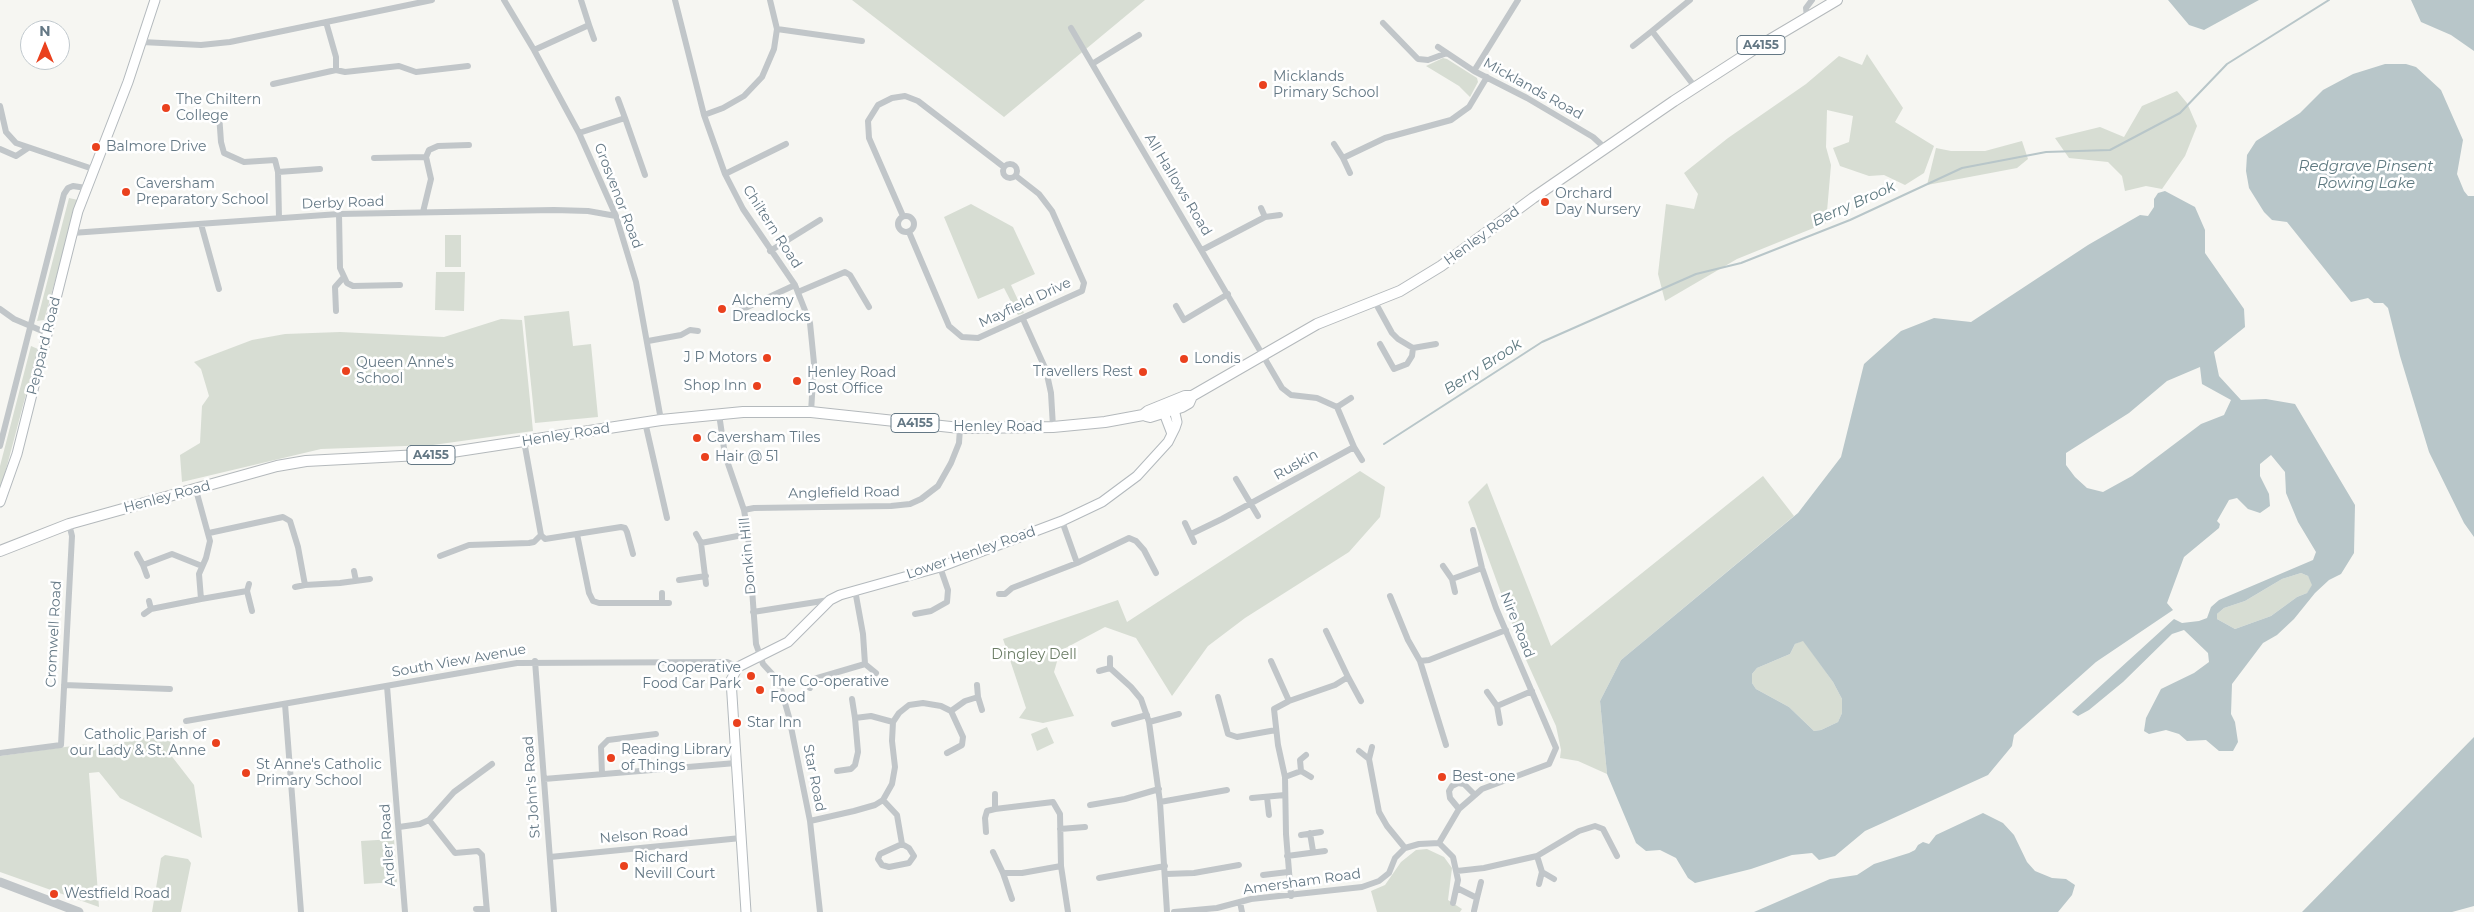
<!DOCTYPE html>
<style>
body{margin:0}
#map{position:relative;width:2474px;height:912px;overflow:hidden;background:#f6f6f2;font-family:Montserrat,sans-serif}
canvas{display:block}
.north{position:absolute;left:20px;top:20px;width:50px;height:50px;box-sizing:border-box;background:#fff;border:1px solid #c1c9ce;border-radius:50%;rotate:0deg;font-size:14px;font-weight:700;line-height:20px;text-align:center;color:#647885}
.north::after{content:'';display:block;margin:auto;width:18px;height:22px;background:#ea411e;clip-path:polygon(50% 0,100% 100%,50% 72%,0 100%)}
</style>
<div id="map">
<canvas width="2474" height="912"></canvas>
<div class="north">N</div>
</div>
<script>
const g = document.querySelector('canvas').getContext('2d');
g.lineJoin = 'round';
function fillPath(path, color) { g.fillStyle = color; g.fill(path, 'evenodd'); }
const shape = rows => new Path2D(rows.map(r => 'M' + r).join(''));
function stroke(path, color, width, dash) { g.strokeStyle = color; g.lineWidth = width; g.lineCap = dash ? 'butt' : 'round'; g.setLineDash(dash || []); g.stroke(path); }
function drawText(font, color, halo, rows, align = 'center') {
  g.font = font + ' Montserrat,sans-serif'; g.lineWidth = 5; g.setLineDash([]); g.textBaseline = 'middle'; g.strokeStyle = halo; g.fillStyle = color; for (const [text, x, y, turn = 0] of rows) {
    g.save(); g.translate(x, y); g.rotate((+turn || 0) * Math.PI / 180); g.textAlign = isNaN(turn) ? turn : align; if (halo) g.strokeText(text, 0, 0); g.fillText(text, 0, 0); g.restore();
  }
}
const green = shape([
 [852,0,1145,0,1004,117],
 [1867,54,1903,108,1895,122,1934,146,1924,173,1905,185,1884,175,1869,176,1840,166,1833,148,1849,142,1853,116,1827,110,1826,147,1831,165,1826,223,1737,259,1665,301,1658,274,1666,204,1694,209,1698,194,1684,173,1728,138,1806,84,1839,56,1862,65],
 [1443,58,1447,59,1477,78,1478,82,1470,97,1459,86,1426,66],
 [2177,91,2187,103,2197,126,2185,156,2162,189,2146,186,2125,191,2122,176,2108,162,2069,158,2055,138,2100,127,2124,137,2142,106],
 [2022,141,2028,159,2017,168,1927,185,1936,148,1951,151,1985,151],
 [69,198,78,200,44,320,37,321],
 [971,204,1013,227,1035,274,1011,285,1024,313,1018,315,1004,288,978,299,944,217],
 [445,235,461,235,461,267,445,267],
 [436,272,465,272,464,311,435,310],
 [569,311,573,346,591,344,598,417,535,423,524,316],
 [501,319,522,320,533,431,433,445,321,449,182,482,180,455,200,443,202,406,209,396,201,369,194,362,252,340,285,334,340,332,444,337],
 [31,346,38,349,0,492,0,466],
 [1360,471,1385,487,1380,517,1349,552,1245,618,1208,646,1172,696,1136,638,1105,627,1060,651,1054,672,1074,716,1043,723,1019,718,1026,708,1003,639,1118,600,1127,622],
 [1763,476,1794,516,1621,660,1600,701,1607,774,1578,761,1560,758,1561,750,1556,726,1522,651,1468,502,1487,483,1551,646],
 [2301,573,2308,576,2313,585,2307,593,2297,597,2271,616,2235,629,2217,619,2217,614,2224,608,2245,601,2282,579],
 [1803,640,1833,682,1842,699,1842,713,1838,722,1821,730,1814,731,1789,707,1756,689,1752,683,1752,674,1757,668,1790,654,1795,644],
 [1047,727,1054,743,1037,751,1031,734],
 [171,731,170,754,194,785,202,838,120,798,99,772,89,773,99,907,0,872,0,756,87,744,87,750,96,749],
 [394,839,397,882,364,884,361,841],
 [1427,849,1444,857,1452,868,1448,900,1462,909,1460,912,1377,912,1371,891,1385,885,1401,862,1416,850],
 [165,855,188,859,191,863,181,912,152,912,161,858]
]);
const water = shape([
 [2168,0,2259,0,2204,30,2189,25],
 [2411,0,2474,0,2474,51,2451,35,2421,22],
 [2385,64,2406,64,2416,67,2441,90,2463,140,2457,174,2464,191,2468,196,2474,196,2474,537,2464,523,2429,452,2400,356,2388,308,2383,303,2374,303,2368,298,2351,302,2287,222,2272,220,2264,212,2249,188,2246,171,2247,155,2256,141,2300,113,2323,90,2353,74],
 [2165,191,2195,207,2205,230,2205,253,2244,309,2245,327,2214,352,2219,376,2241,400,2266,399,2295,404,2355,505,2354,553,2341,574,2329,580,2315,593,2294,619,2277,635,2263,643,2232,684,2231,714,2235,722,2238,742,2233,751,2219,751,2206,740,2187,741,2179,734,2166,730,2149,734,2144,731,2146,718,2161,689,2194,673,2209,662,2208,653,2184,630,2172,634,2123,682,2089,710,2078,716,2072,712,2174,619,2182,623,2199,621,2207,618,2211,607,2219,600,2313,560,2316,552,2298,522,2286,493,2285,472,2271,455,2260,464,2260,476,2269,494,2270,506,2260,513,2248,509,2237,498,2229,500,2217,521,2220,524,2219,528,2184,557,2167,603,2173,610,2096,662,2014,735,2012,746,1988,775,1865,831,1835,856,1819,860,1812,853,1792,855,1751,869,1695,883,1688,878,1676,858,1660,850,1646,851,1636,843,1607,774,1600,701,1621,660,1798,513,1841,457,1864,364,1901,331,1934,318,1971,322,2088,245,2140,215,2148,216,2154,207,2154,199,2158,193],
 [2200,367,2202,384,2231,400,2224,415,2201,424,2132,476,2103,492,2087,488,2075,477,2066,465,2066,453,2129,413,2167,381],
 [2301,573,2308,576,2312,585,2307,593,2297,597,2271,616,2235,629,2217,619,2217,614,2224,608,2245,601,2282,579],
 [1803,641,1833,682,1842,699,1842,713,1838,722,1821,730,1814,731,1789,707,1756,689,1752,683,1752,674,1757,668,1790,654,1795,644],
 [2474,737,2474,906,2452,912,2302,912],
 [1983,813,2003,823,2014,835,2027,862,2035,871,2052,878,2066,879,2075,885,2072,895,2058,912,1754,912,1830,879,1857,875,1874,864,1909,853,1915,850,1918,845,1923,842,1929,844,1936,835]
]);
const stream = shape([
 [1384,444,1542,342,1696,274,1741,263,1850,220,1962,168,2046,152,2110,150,2180,113,2227,64,2329,0]
]);
const minor = shape([
 [504,0,534,50,579,133,616,216,636,282,661,420],
 [675,0,704,115,725,174,743,209,795,285,810,323,814,363,811,412],
 [1690,0,1652,31,1695,87],
 [1807,17,1806,8,1812,0],
 [1383,23,1418,59,1428,60,1447,53],
 [589,25,594,39],
 [1071,28,1282,388,1291,395,1317,398,1337,407,1354,447,1222,519,1191,534],
 [777,29,862,41],
 [142,42,201,45,230,42,432,0],
 [1633,46,1652,31],
 [1438,47,1474,71,1527,98,1593,137,1605,148],
 [534,50,589,25,581,0],
 [1092,64,1139,35],
 [336,70,345,72,399,66,416,72,468,66],
 [1474,71,1518,0],
 [273,84,336,70,336,57,326,22],
 [0,106,6,132,16,143,93,169],
 [219,114,221,142,224,153,244,162,275,160,278,172,279,218],
 [704,115,723,108,744,96,762,77,774,49,777,29,770,0],
 [625,118,645,175],
 [579,133,625,118,618,99],
 [1334,144,1343,158,1385,138,1451,120,1469,107,1487,77],
 [0,149,16,156,28,148],
 [374,158,426,157],
 [1343,158,1350,173],
 '1003 171a7 7 0 1 1 14 0a7 7 0 1 1-14 0Z',
 [278,172,320,169],
 [725,174,786,144],
 [1261,208,1265,217],
 [423,212,431,179,426,157,429,150,438,146,469,145],
 [339,214,340,268,347,283,353,286,400,285],
 '898 224a8 8 0 1 1 16 0a8 8 0 1 1-16 0Z',
 [903,216,869,138,868,121,878,105,892,98,905,96,918,101,1004,167],
 [201,224,219,289],
 [909,232,949,326,962,337,978,338,1082,291,1084,283,1052,211,1039,194,1016,176],
 [72,233,339,214,554,210,588,211,616,216],
 [1202,250,1265,217,1280,215],
 [770,251,820,220],
 [798,292,845,272,850,275,869,307],
 [1375,302,1392,333,1398,339,1413,348,1436,344],
 [1176,306,1184,320,1228,294],
 [0,309,14,319,47,333],
 [741,310,795,285],
 [336,311,335,287,343,278],
 [1023,319,1046,370,1051,393,1053,427],
 [648,341,681,335,690,330,698,331],
 [1380,344,1394,369,1407,364,1412,356,1413,348],
 [1337,407,1351,398],
 [719,414,725,455,744,510,748,534,756,644,763,664,775,677,781,689,789,717,810,821,820,912],
 [645,422,667,518],
 [524,441,541,535,545,539,621,527,625,528,627,532,633,554],
 [0,446,64,194,68,188,73,186,86,188],
 [1354,447,1362,460],
 [1236,479,1258,516],
 [196,490,210,541,206,558,199,574,201,599,247,591,249,584],
 [744,510,754,508,891,506,910,504,921,499,938,486,951,463,959,443,960,428],
 [1062,521,1077,563,1129,538,1136,541,1144,550,1156,573],
 [1185,523,1194,542],
 [209,533,283,517,290,521,298,547,305,585,340,583,370,579],
 [577,534,589,593,593,601,599,603,669,603],
 [696,534,701,543,748,534],
 [701,543,706,584],
 [137,554,143,565,172,554,202,566],
 [440,556,469,545,529,543,534,542,541,535],
 [143,565,147,576],
 [1443,566,1452,579,1482,568],
 [354,571,356,581],
 [1452,579,1455,592],
 [679,580,706,576],
 [295,587,305,585],
 [247,591,252,611],
 [999,594,1005,594,1012,588,1077,563],
 [1390,596,1408,640,1420,661,1429,660,1506,630],
 [149,601,151,609],
 [662,603,662,593],
 [753,612,829,600],
 [144,614,151,609,201,599],
 [915,614,931,611,947,602,948,590,940,567],
 [535,661,554,912],
 [1271,661,1289,701],
 [1420,661,1446,745],
 [865,664,876,673],
 [1110,668,1110,658],
 [1099,671,1110,668,1131,687,1141,699,1149,722,1160,802,1167,912],
 [1348,677,1361,701],
 [64,685,170,689],
 [977,685,978,697],
 [387,686,405,912],
 [810,688,814,679,865,664,863,634,855,590],
 [1487,692,1497,706,1532,691],
 [1218,697,1228,734,1237,737,1276,730],
 [852,699,855,718],
 [285,704,301,912],
 [1497,706,1500,723],
 [951,711,965,701,978,697,982,710],
 [186,721,517,663,727,662,738,667],
 [1149,722,1179,714],
 [1114,724,1147,715],
 [1372,747,1369,759,1379,812,1387,826,1405,848],
 [1359,751,1369,759],
 [0,753,61,745,72,536,69,524],
 [837,771,851,769,855,765,858,752,855,718,871,716,893,722],
 [1301,771,1311,777],
 [602,774,601,747,608,740,656,734],
 [1285,777,1301,771,1300,760,1306,755],
 [544,779,736,763],
 [995,794,995,809,1053,802,1060,814,1061,866,1068,912],
 [1267,797,1269,815],
 [1252,798,1285,795],
 [883,800,897,815,902,844,909,848,914,856,909,863,889,867,882,865,878,859,880,854,902,844],
 [1160,802,1227,790],
 [1090,805,1125,799,1159,789],
 [1459,809,1450,798,1449,791,1452,786,1458,783,1464,784,1475,795],
 [429,820,455,853,478,851,482,855,487,912],
 [810,821,854,811,875,805,883,800,892,784,895,767,892,741,893,722,899,713,909,705,923,703,941,706,951,711,963,737,962,745,947,753],
 [399,827,420,824,429,820,454,792,492,764],
 [1060,829,1085,827],
 [986,832,985,818,987,811,995,809],
 [1310,833,1313,851],
 [1301,835,1321,832],
 [1439,843,1459,809,1482,789,1549,764,1556,748,1496,608,1482,568,1473,530],
 [993,852,1003,873,1022,873,1061,866],
 [1287,856,1325,851],
 [1537,856,1542,872,1539,884],
 [550,857,741,838],
 [1457,871,1484,868,1537,856,1579,831,1595,826,1603,829,1617,856],
 [1542,872,1554,879],
 [1003,873,1012,899],
 [1166,874,1194,873,1239,865],
 [1263,875,1288,872],
 [1099,878,1165,866],
 [1457,888,1477,898,1481,882],
 [1291,896,1286,834,1285,777,1278,745,1274,709,1289,701,1335,685,1348,677,1326,631],
 [1240,902,1242,912],
 [476,909,486,909],
 [1474,911,1477,898],
 [1174,912,1217,908,1251,899,1362,887,1379,881,1389,873,1395,858,1405,848,1419,844,1439,843,1453,857,1458,880,1453,903]
]);
const tertiary = shape([
 [0,882,79,912]
]);
const secondary = shape([
 [0,502,17,454,78,211,128,82,155,0],
 [746,912,731,680,738,667,788,642,830,600,840,595,940,567,1062,521,1102,502,1137,476,1168,442,1175,428,1177,422,1174,409,1167,404,1164,413,1172,434]
]);
const primary = shape([
 [1146,416,1150,417,1182,407,1189,403,1192,396],
 [0,551,69,524,277,466,306,461,439,454,661,420,743,412,811,412,960,428,1053,427,1105,422,1143,415,1148,411,1185,396,1192,396,1317,324,1400,291,1441,266,1533,198,1674,101,1756,48,1837,0]
]);
const markers = [
 [1263,85,5,"#ea411e"],
 [166,108,5,"#ea411e"],
 [96,147,5,"#ea411e"],
 [126,192,5,"#ea411e"],
 [1545,202,5,"#ea411e"],
 [722,309,5,"#ea411e"],
 [767,358,5,"#ea411e"],
 [1184,359,5,"#ea411e"],
 [346,371,5,"#ea411e"],
 [1143,372,5,"#ea411e"],
 [797,381,5,"#ea411e"],
 [757,386,5,"#ea411e"],
 [697,438,5,"#ea411e"],
 [705,457,5,"#ea411e"],
 [751,676,5,"#ea411e"],
 [760,690,5,"#ea411e"],
 [737,723,5,"#ea411e"],
 [216,743,5,"#ea411e"],
 [611,758,5,"#ea411e"],
 [246,773,5,"#ea411e"],
 [1442,777,5,"#ea411e"],
 [624,866,5,"#ea411e"],
 [54,894,5,"#ea411e"]
];
const shields = [
 [1761,45,48],
 [915,423,48],
 [431,455,48]
];
const shieldNames = [
 ["A4155",1761,45],
 ["A4155",915,423],
 ["A4155",431,455]
];
const poiNames = [
 ["Micklands",1273,77],
 ["Primary School",1273,93],
 ["The Chiltern",176,100],
 ["College",176,116],
 ["Balmore Drive",106,147],
 ["Caversham",136,184],
 ["Preparatory School",136,200],
 ["Orchard",1555,194],
 ["Day Nursery",1555,210],
 ["Alchemy",732,301],
 ["Dreadlocks",732,317],
 ["J P Motors",757,358,"right"],
 ["Londis",1194,359],
 ["Queen Anne's",356,363],
 ["School",356,379],
 ["Travellers Rest",1133,372,"right"],
 ["Henley Road",807,373],
 ["Post Office",807,389],
 ["Shop Inn",747,386,"right"],
 ["Caversham Tiles",707,438],
 ["Hair @ 51",715,457],
 ["Cooperative",741,668,"right"],
 ["Food Car Park",741,684,"right"],
 ["The Co-operative",770,682],
 ["Food",770,698],
 ["Star Inn",747,723],
 ["Catholic Parish of",206,735,"right"],
 ["our Lady & St. Anne",206,751,"right"],
 ["Reading Library",621,750],
 ["of Things",621,766],
 ["St Anne's Catholic",256,765],
 ["Primary School",256,781],
 ["Best-one",1452,777],
 ["Richard",634,858],
 ["Nevill Court",634,874],
 ["Westfield Road",64,894]
];
const streetNames = [
 ["Micklands Road",1533,89,29],
 ["All Hallows Road",1178,185,59],
 ["Grosvenor Road",618,196,69],
 ["Derby Road",343,203,-2],
 ["Chiltern Road",772,227,57],
 ["Henley Road",1482,236,-36],
 ["Mayfield Drive",1025,303,-25],
 ["Peppard Road",44,346,-76],
 ["Henley Road",998,427],
 ["Henley Road",566,435,-9],
 ["Ruskin",1296,465,-29],
 ["Anglefield Road",844,493,-1],
 ["Henley Road",167,497,-15],
 ["Lower Henley Road",971,553,-19],
 ["Donkin Hill",748,556,-95],
 ["Nire Road",1517,625,68],
 ["Cromwell Road",54,634,-87],
 ["South View Avenue",459,661,-10],
 ["Star Road",814,778,79],
 ["St John's Road",532,787,-94],
 ["Nelson Road",644,835,-5],
 ["Ardler Road",388,845,-94],
 ["Amersham Road",1302,882,-8]
];
const parkNames = [
 ["Dingley Dell",1034,655]
];
const waterNames = [
 ["Redgrave Pinsent",2366,167],
 ["Rowing Lake",2366,184],
 ["Berry Brook",1854,204,-24],
 ["Berry Brook",1483,367,-33]
];
fillPath(green, '#d7ddd3');
fillPath(water, '#b8c6c9');
stroke(stream, '#b8c6c9', 2);
stroke(secondary, '#b3b9bd', 11);
stroke(primary, '#b4b9bc', 12);
stroke(minor, '#c1c6c9', 6);
stroke(tertiary, '#c1c6c9', 9);
stroke(secondary, '#fff', 9);
stroke(primary, '#fff', 10);
for (const [x, y, r, color] of markers) { const dot = new Path2D(); dot.arc(x, y, r, 0, 2 * Math.PI); g.fillStyle = color; g.fill(dot); stroke(dot, '#fff', 2); }
for (const [x, y, w] of shields) { const box = new Path2D(); box.roundRect(x - w / 2, y - 9.5, w, 19, 4); g.fillStyle = '#fff'; g.fill(box); stroke(box, '#647885', 1); }
drawText('bold 12px', '#647885', null, shieldNames);
drawText('14px', '#647885', '#fff', poiNames, 'left');
drawText('14px', '#647885', '#fff', streetNames);
drawText('14px', '#697b63', '#fff', parkNames);
drawText('italic 15px', '#5f7a81', '#fff', waterNames);
</script>
